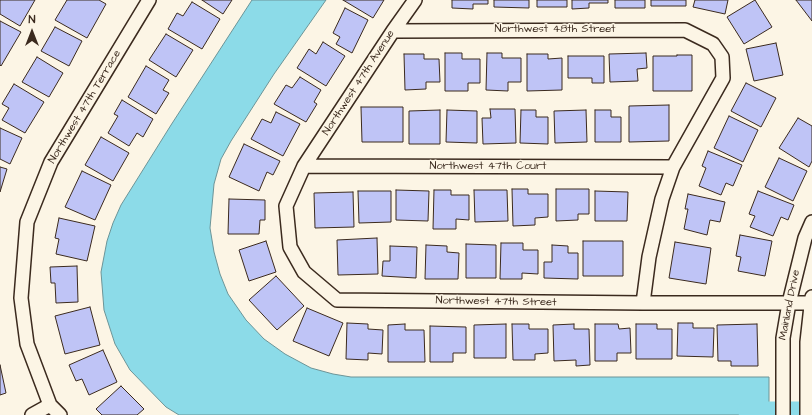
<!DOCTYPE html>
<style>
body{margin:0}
#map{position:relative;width:812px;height:415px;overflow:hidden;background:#fcf5e5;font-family:"Architects Daughter",sans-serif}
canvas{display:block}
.north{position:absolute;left:12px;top:12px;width:40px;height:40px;-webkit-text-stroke:3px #fcf5e5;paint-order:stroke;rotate:0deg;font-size:11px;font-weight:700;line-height:16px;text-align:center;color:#3b2a1e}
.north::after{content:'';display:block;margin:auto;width:14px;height:18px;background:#3b2a1e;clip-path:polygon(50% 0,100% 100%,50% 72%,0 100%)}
</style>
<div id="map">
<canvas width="812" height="415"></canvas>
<div class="north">N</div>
</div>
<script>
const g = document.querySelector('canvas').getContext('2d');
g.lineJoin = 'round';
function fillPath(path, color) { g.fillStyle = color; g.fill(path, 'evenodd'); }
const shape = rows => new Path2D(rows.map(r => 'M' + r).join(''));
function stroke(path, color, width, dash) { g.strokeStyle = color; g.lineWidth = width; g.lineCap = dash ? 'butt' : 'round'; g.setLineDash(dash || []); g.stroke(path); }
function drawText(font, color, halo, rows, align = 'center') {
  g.font = font + ' "Architects Daughter",sans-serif'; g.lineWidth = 3; g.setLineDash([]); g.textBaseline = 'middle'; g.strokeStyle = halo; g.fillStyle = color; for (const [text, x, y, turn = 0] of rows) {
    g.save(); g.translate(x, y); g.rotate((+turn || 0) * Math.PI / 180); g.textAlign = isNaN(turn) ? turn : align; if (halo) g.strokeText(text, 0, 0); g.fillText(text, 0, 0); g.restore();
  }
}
const water = shape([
 [252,0,326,0,274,74,231,141,221,159,214,184,210,228,214,252,220,274,228,294,246,320,264,339,285,354,311,368,333,374,351,377,769,377,769,415,179,415,166,407,130,370,115,344,104,310,101,272,107,241,113,223,121,205,171,125,252,0]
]);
const canal = shape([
 [746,410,812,410]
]);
const building = shape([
 [0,0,35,0,20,26,0,14,0,0],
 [67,0,99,0,106,4,87,38,55,20,67,0],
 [202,0,232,0,223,14,202,0],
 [343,0,384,0,373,18,343,0],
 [452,0,488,0,488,4,473,4,473,9,452,8,452,0],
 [494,0,529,0,529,8,494,7,494,0],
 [537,0,567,0,567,7,537,7,537,0],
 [572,0,608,0,608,3,589,3,589,8,572,9,572,0],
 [615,0,645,0,645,8,615,8,615,0],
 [651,0,686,0,686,6,651,6,651,0],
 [695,0,728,0,725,14,693,7,695,0],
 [755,0,772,27,744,44,727,17,755,0],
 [796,0,812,0,812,21,796,0],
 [192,2,220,19,202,49,168,29,177,13,183,16,192,2],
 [345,8,368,20,352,53,336,44,340,37,333,33,345,8],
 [0,21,21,32,1,66,0,65,0,21],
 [55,27,82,41,69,66,41,51,55,27],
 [166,34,193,50,176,77,149,60,166,34],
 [323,42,345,56,326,86,297,68,309,49,316,54,323,42],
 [776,43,783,75,754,81,746,49,776,43],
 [445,53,462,53,462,59,480,59,480,83,468,83,468,91,445,91,445,53],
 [487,53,502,53,502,58,521,58,521,82,508,82,508,91,486,90,487,53],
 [646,53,647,68,637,69,638,81,610,82,609,54,646,53],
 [404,54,424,54,424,59,439,59,440,82,426,82,426,89,405,90,404,54],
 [527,54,548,54,548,59,562,58,562,90,527,91,527,54],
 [677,55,692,55,692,91,653,91,653,56,677,56,677,55],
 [568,56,604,56,604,83,592,83,592,78,568,78,568,56],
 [37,57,63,73,49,97,22,82,37,57],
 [146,66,169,80,163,90,169,93,156,114,128,97,146,66],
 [300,77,321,90,314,102,317,104,306,122,274,104,286,85,292,88,300,77],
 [746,83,776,98,761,127,731,111,746,83],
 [14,84,44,102,25,133,2,120,9,108,2,104,14,84],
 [122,100,153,119,143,137,137,133,129,146,108,133,118,116,114,114,122,100],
 [669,105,669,141,629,142,629,106,669,105],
 [361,107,403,107,403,142,362,142,361,107],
 [490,109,515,109,516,143,483,144,482,118,491,118,490,109],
 [440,110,440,144,409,144,409,111,440,110],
 [447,110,477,111,477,143,446,142,447,110],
 [521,110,536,110,536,117,548,117,548,144,520,143,521,110],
 [586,110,587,142,555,143,554,111,586,110],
 [595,110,611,110,611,117,621,117,621,142,595,142,595,110],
 [276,112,300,124,283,156,251,139,262,119,271,123,276,112],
 [729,116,758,130,743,162,714,148,729,116],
 [798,118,812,126,812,161,809,167,779,148,798,118],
 [0,128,22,138,10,164,0,159,0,128],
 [101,137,129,153,113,181,85,165,101,137],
 [244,144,280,161,273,175,267,172,259,191,229,177,244,144],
 [708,151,742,165,733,186,726,183,721,195,699,186,706,168,702,166,708,151],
 [779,158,807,171,793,201,765,187,779,158],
 [0,167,7,169,0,192,0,167],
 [82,171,111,185,95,220,65,207,82,171],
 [512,189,528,189,528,194,548,194,548,217,535,218,535,225,513,226,512,189],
 [556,189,589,189,589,214,578,214,578,220,556,221,556,189],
 [396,190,429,191,428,221,396,220,396,190],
 [434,190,451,190,451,195,469,195,469,220,456,219,456,229,433,229,434,190],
 [474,190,507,190,508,221,475,222,474,190],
 [358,191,391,191,391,222,359,223,358,191],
 [595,191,628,192,627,221,595,221,595,191],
 [758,191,794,205,788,220,781,217,773,236,750,227,755,216,749,214,758,191],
 [353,192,354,227,315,228,314,193,353,192],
 [688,194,725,202,720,222,710,220,707,235,684,229,688,209,685,209,688,194],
 [229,199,265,200,265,220,260,220,259,234,228,234,229,199],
 [59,218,95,226,87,261,56,254,59,239,55,238,59,218],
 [740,235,772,241,765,276,738,271,741,257,736,256,740,235],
 [377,238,378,274,338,275,337,240,377,238],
 [266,241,276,272,249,281,239,250,266,241],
 [583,241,623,241,623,276,583,276,583,241],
 [675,242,711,248,706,284,669,278,675,242],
 [501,243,523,243,523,250,538,250,538,274,522,273,522,279,500,279,501,243],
 [466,244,496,245,496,278,466,278,466,244],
 [426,245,447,246,447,252,459,253,458,279,425,279,426,245],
 [552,245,568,246,568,253,578,253,578,279,544,278,544,262,552,262,552,245],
 [390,246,417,247,416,278,382,276,383,261,390,261,390,246],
 [77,266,78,302,56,303,55,283,51,283,50,267,77,266],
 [276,276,304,306,277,330,249,300,276,276],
 [90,307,100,345,65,354,55,316,90,307],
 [307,308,343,323,329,356,293,341,307,308],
 [347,323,368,324,368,329,383,330,382,354,368,353,368,360,346,359,347,323],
 [678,323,693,323,693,328,714,328,713,357,677,356,678,323],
 [405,324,405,330,424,330,425,362,388,362,388,325,405,324],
 [506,324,506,358,474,358,474,325,506,324],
 [512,324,529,324,529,329,548,329,548,353,535,354,535,360,513,360,512,324],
 [574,324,574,329,589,329,590,365,576,366,576,360,554,361,553,325,574,324],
 [595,324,618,324,619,329,630,328,631,353,617,353,617,361,595,361,595,324],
 [636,324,657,324,657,329,672,329,672,359,636,359,636,324],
 [757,324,758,366,731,366,731,361,718,361,717,325,757,324],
 [430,326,466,327,466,353,453,353,453,362,430,362,430,326],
 [103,350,117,382,89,395,82,379,76,381,69,365,103,350],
 [0,365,6,393,0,395,0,365],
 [121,386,144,409,137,415,102,415,96,409,121,386]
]);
const minor = shape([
 [415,0,393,31,304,166,286,206,290,247,304,272,337,300,643,303,812,303],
 [393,31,685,30,713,44,722,57,723,78,673,167,662,199,649,257,643,303],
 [304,166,673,167],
 [32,415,50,405],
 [60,415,50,405,27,344,21,298,27,222,51,162,149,0],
 [783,415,783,338,789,303,805,238,812,222],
 [807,415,807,342,812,297]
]);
const streetNames = [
 ["Northwest 48th Street",555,30],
 ["Northwest 47th Avenue",359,83,-57],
 ["Northwest 47th Terrace",85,107,-59],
 ["Northwest 47th Court",488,167],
 ["Northwest 47th Street",496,302,1],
 ["Mainland Drive",790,305,-79]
];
fillPath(water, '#8cdbe8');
stroke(water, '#6c9497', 1);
stroke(canal, '#8cdbe8', 17);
fillPath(building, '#bfc4f6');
stroke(building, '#3b2a1e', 1);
stroke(minor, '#3b2a1e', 16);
stroke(minor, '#fcf5e5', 13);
drawText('11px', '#3b2a1e', '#fcf5e5', streetNames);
</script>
